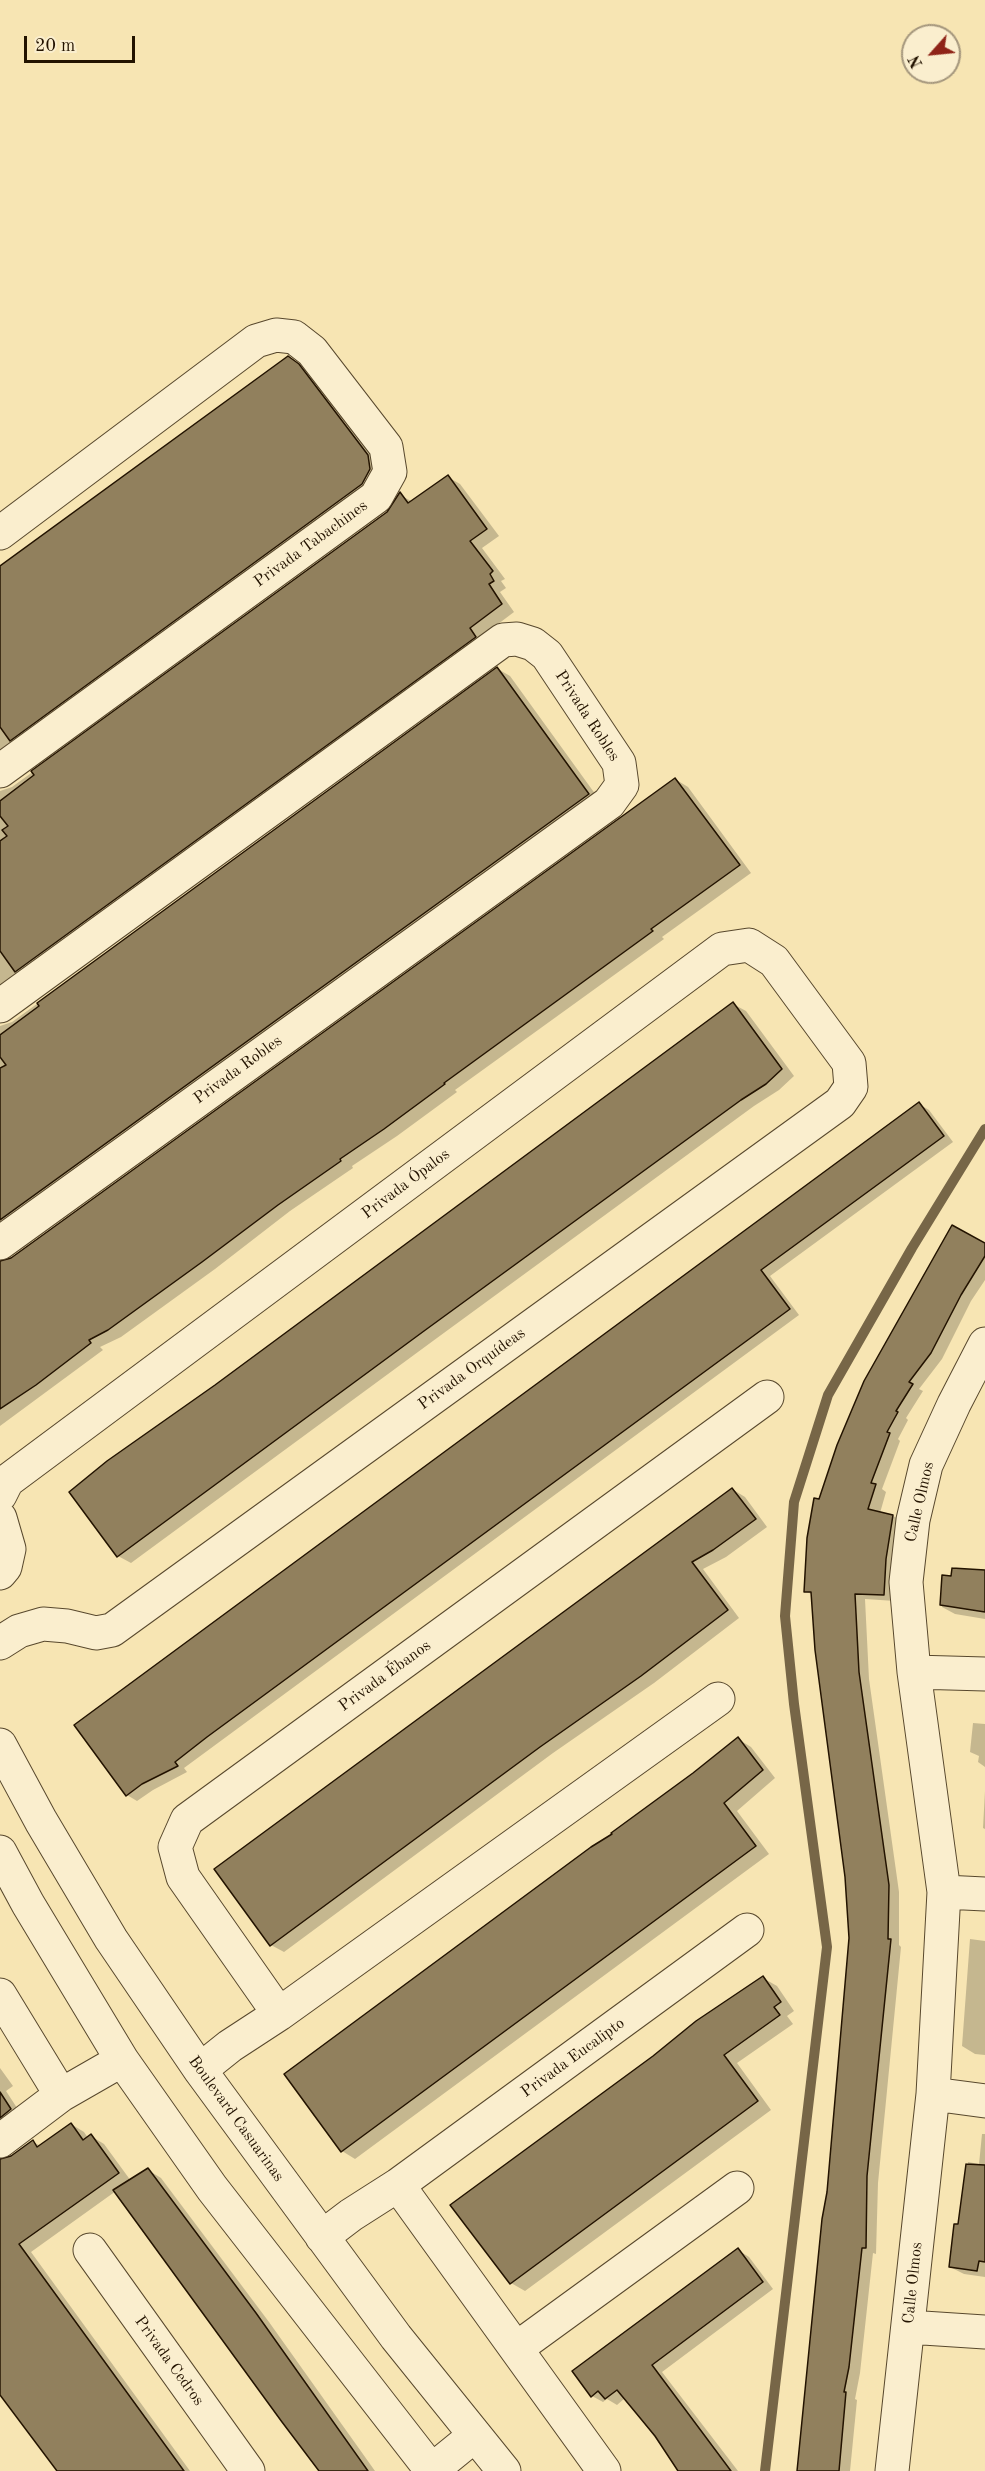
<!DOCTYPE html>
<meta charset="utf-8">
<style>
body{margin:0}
#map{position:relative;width:985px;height:2471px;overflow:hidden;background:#f7e5b3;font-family:"Old Standard TT",serif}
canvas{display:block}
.north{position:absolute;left:901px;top:24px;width:60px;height:60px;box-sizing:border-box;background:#faeece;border:2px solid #a4967c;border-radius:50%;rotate:243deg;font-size:16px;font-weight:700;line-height:24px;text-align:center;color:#231300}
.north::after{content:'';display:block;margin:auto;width:21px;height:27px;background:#8f2418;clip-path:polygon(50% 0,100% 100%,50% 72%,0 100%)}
.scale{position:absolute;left:24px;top:36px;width:111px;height:27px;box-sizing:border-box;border:3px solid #231300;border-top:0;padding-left:8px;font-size:18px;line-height:21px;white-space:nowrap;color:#231300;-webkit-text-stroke:4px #faeece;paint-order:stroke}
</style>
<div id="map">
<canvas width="985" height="2471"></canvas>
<div class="north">N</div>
<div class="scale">20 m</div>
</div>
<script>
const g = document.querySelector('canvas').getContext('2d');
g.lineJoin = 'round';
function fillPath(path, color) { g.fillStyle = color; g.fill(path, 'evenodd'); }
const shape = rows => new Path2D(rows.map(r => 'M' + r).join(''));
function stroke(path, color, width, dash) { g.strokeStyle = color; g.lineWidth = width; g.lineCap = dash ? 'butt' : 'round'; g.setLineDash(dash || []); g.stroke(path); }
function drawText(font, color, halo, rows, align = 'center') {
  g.font = font + ' "Old Standard TT",serif'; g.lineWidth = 6; g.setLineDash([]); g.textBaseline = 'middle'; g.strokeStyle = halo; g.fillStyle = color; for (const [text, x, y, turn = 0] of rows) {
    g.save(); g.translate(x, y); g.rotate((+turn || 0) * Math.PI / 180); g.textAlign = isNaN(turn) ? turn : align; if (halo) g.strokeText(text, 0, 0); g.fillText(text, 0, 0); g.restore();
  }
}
const shadow = shape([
 [288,358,311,373,380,463,383,476,0,765,0,569],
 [448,477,460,484,499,536,482,548,505,579,501,581,506,588,500,592,514,612,0,1000,0,791,12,787,388,513,400,495,413,502],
 [498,669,510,676,601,802,0,1237,0,1026,12,1022],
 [675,779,688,787,751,873,662,937,664,939,455,1090,457,1092,397,1136,352,1166,353,1168,290,1211,215,1269,121,1337,100,1347,103,1350,0,1426,0,1263,12,1260],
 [733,1004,746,1011,794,1076,779,1090,754,1106,437,1338,131,1563,118,1556,216,1386],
 [919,1104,929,1110,953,1142,770,1276,799,1315,184,1768,187,1772,153,1790,137,1801,127,1795],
 [985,1245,985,1280,971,1301,942,1359,919,1389,923,1391,906,1418,908,1420,898,1439,900,1441,882,1489,886,1492,880,1513,893,1516,904,1522,895,1601,865,1599,869,1679,899,1892,899,1945,901,1947,878,2183,876,2254,873,2253,860,2373,855,2399,857,2400,850,2471,799,2471,828,2192,850,1938,846,1877,813,1595,805,1591,820,1501],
 [732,1489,745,1497,767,1527,726,1557,703,1569,739,1618,654,1683,553,1753,284,1952,271,1945],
 [985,1572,985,1619,955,1614,942,1607,944,1577],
 [973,1723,985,1724,985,1767,978,1762,979,1756,970,1752],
 [738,1739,751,1747,775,1778,737,1811,769,1854,355,2159,342,2151,615,1835],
 [985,1791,985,1829,983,1828],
 [970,1939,985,1941,985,2055,975,2054,962,2046],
 [763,1978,777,1986,794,2011,787,2016,793,2024,737,2063,771,2110,525,2291,511,2283],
 [0,2068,13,2086,6,2091,23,2117,0,2135],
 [71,2124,84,2132,88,2138,91,2136,104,2144,131,2181,148,2170,161,2178,269,2322,375,2471,321,2471,116,2191,31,2252,190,2471,57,2471,0,2392,0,2161,3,2161,33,2142,41,2146],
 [982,2134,985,2134,985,2277,964,2274,950,2267,960,2226,968,2162,979,2164],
 [738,2250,749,2257,773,2289,662,2372,738,2471,680,2471,625,2398,617,2405,607,2399,603,2402,592,2396]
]);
const stream = shape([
 [765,2471,827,1947,794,1704,785,1616,794,1502,828,1395,912,1248,985,1129]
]);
const building = shape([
 [288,356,299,364,368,455,370,469,362,484,10,741,0,727,0,566,288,356],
 [448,475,487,529,470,541,493,571,490,574,494,581,489,584,502,604,470,628,476,637,15,972,0,951,0,841,7,836,2,830,8,826,0,816,0,801,34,775,31,771,387,512,400,492,408,503,448,475],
 [497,667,589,794,0,1220,0,1068,6,1065,0,1057,0,1035,39,1006,37,1003,497,667],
 [675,778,740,865,651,929,653,931,444,1083,445,1084,384,1129,340,1159,341,1161,278,1205,202,1262,108,1330,89,1340,91,1343,36,1385,0,1409,0,1261,11,1258,675,778],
 [733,1002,782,1069,766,1084,741,1100,424,1331,117,1557,69,1492,107,1461,215,1385,733,1002],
 [919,1102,944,1136,761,1270,790,1309,207,1737,175,1762,178,1766,142,1784,126,1796,74,1725,919,1102],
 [952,1225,985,1243,985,1256,961,1295,931,1353,909,1382,913,1384,896,1411,898,1412,887,1432,890,1433,871,1483,876,1484,868,1509,893,1515,886,1559,884,1595,855,1594,859,1672,889,1885,888,1939,891,1939,867,2176,866,2248,862,2248,849,2367,844,2392,846,2392,839,2471,797,2471,822,2219,827,2192,849,1938,845,1877,815,1650,811,1592,804,1592,807,1538,814,1498,819,1499,837,1445,864,1381,952,1225],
 [732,1488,756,1519,713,1550,692,1562,728,1610,641,1676,540,1747,270,1946,214,1869,732,1488],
 [952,1568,985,1570,985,1612,940,1605,942,1575,951,1576,952,1568],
 [738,1737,763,1770,724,1803,756,1846,341,2152,284,2074,591,1847,612,1834,611,1833,693,1773,738,1737],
 [763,1976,781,2002,774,2007,780,2015,724,2055,758,2101,510,2284,450,2205,653,2056,696,2021,763,1976],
 [0,2092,11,2109,0,2118,0,2092],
 [71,2123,83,2140,91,2134,119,2173,19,2244,184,2471,57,2471,0,2395,0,2159,11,2156,33,2140,37,2147,71,2123],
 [966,2164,985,2165,985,2262,979,2261,977,2271,949,2267,954,2224,958,2224,966,2164],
 [148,2168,256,2313,368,2471,319,2471,282,2422,113,2190,148,2168],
 [738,2248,763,2282,652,2365,731,2471,678,2471,655,2436,617,2390,605,2399,598,2391,591,2397,572,2371,738,2248]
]);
const minor = shape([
 [0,533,256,341,276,335,294,337,312,351,386,447,390,472,376,497,0,771],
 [0,1006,503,640,517,639,533,644,547,655,619,763,622,785,609,803,0,1243],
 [0,1495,7,1481,722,949,749,945,774,961,849,1063,851,1087,840,1103,112,1630,96,1633,67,1626,43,1624,19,1631,0,1643],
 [0,1518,9,1549,5,1567,0,1573],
 [914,1672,985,1674],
 [0,1745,41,1821,111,1939,200,2070,396,2337,504,2471],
 [0,1852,28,1904,122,2060,212,2188,432,2471],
 [944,1892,985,1894],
 [0,1995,61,2095],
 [279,2014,183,1877,175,1847,187,1820,767,1397],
 [200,2070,230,2046,279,2014,718,1699],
 [933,2094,985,2101],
 [0,2141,61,2095,122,2060],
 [398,2185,604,2471],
 [322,2237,351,2215,398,2185,747,1930],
 [90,2250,248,2471],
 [908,2327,985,2332],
 [517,2348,737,2188],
 [431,2471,474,2436],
 [892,2471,933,2094,944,1892,914,1672,906,1582,913,1520,926,1465,954,1404,985,1344]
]);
const streetNames = [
 ["Privada Tabachines",311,544,-36],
 ["Privada Robles",587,716,57],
 ["Privada Robles",238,1070,-36],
 ["Privada Ópalos",406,1184,-37],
 ["Privada Orquídeas",472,1369,-36],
 ["Calle Olmos",920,1502,-77],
 ["Privada Ébanos",385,1676,-36],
 ["Privada Eucalipto",573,2058,-36],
 ["Boulevard Casuarinas",236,2119,54],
 ["Calle Olmos",913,2283,-84],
 ["Privada Cedros",169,2361,54]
];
fillPath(shadow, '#0003');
stroke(stream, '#776647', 10);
fillPath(building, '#91805d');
stroke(building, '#231300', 1.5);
stroke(minor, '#58482d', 35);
stroke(minor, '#faeece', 33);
drawText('16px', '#231300', '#faeece', streetNames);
</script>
